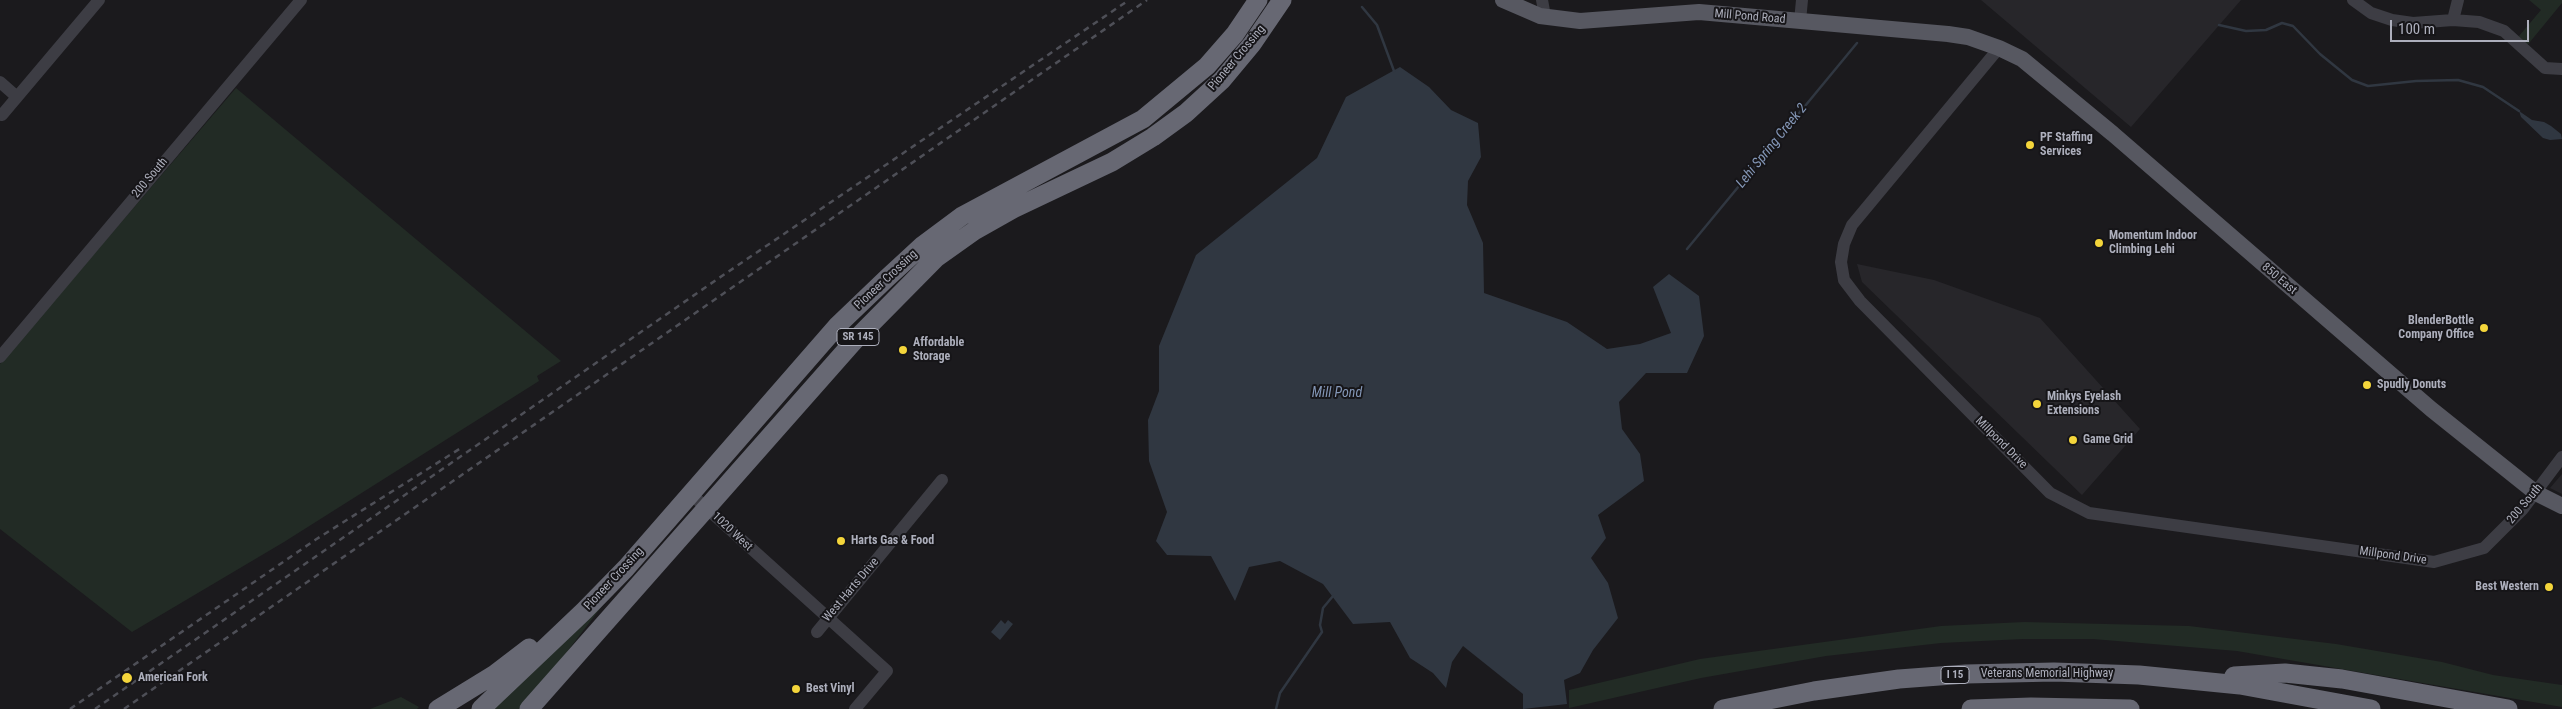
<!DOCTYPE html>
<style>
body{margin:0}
#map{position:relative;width:2562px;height:709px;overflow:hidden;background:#1b1a1d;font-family:"Roboto Condensed",sans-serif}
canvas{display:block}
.scale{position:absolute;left:2390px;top:20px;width:139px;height:22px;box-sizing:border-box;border:2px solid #adafbc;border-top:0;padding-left:6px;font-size:15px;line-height:18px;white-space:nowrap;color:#adafbc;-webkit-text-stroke:4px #161518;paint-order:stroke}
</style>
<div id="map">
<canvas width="2562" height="709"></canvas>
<div class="scale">100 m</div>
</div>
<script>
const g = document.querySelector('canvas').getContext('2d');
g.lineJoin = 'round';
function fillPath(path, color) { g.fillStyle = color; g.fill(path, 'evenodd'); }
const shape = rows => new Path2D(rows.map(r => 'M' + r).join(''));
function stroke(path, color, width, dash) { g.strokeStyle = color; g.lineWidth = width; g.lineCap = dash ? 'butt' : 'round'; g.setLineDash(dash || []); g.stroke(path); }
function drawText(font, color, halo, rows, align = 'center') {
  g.font = font + ' "Roboto Condensed",sans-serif'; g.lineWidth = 4; g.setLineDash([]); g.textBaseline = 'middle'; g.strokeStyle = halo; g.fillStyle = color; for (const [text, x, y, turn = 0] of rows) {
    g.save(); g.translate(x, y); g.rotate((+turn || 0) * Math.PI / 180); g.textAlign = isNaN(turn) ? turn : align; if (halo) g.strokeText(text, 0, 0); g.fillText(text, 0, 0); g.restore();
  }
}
const built = shape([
 [1981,0,2241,0,2131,127],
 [1857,264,1934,280,2040,318,2140,429,2082,495,1862,282],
 [2562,474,2562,494,2550,488]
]);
const green = shape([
 [2529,0,2562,0,2562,3,2525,48,2519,36,2541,10],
 [236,88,561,361,537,376,539,381,284,542,132,632,0,529,0,364],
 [606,601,523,709,492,709],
 [2024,622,2189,626,2336,644,2442,662,2493,675,2562,685,2562,707,2237,651,2093,639,2023,639,1941,643,1826,656,1701,678,1569,708,1569,690,1700,659,1941,626],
 [401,697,419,707,417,709,370,709]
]);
const water = shape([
 [1400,67,1429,87,1451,110,1478,123,1481,157,1468,181,1467,205,1483,243,1484,293,1567,322,1607,349,1640,344,1671,333,1653,287,1669,274,1699,296,1704,336,1687,373,1646,373,1619,402,1622,429,1640,454,1644,481,1598,515,1606,538,1591,558,1608,583,1618,618,1593,650,1580,673,1564,680,1567,704,1523,709,1523,694,1463,646,1452,662,1446,688,1433,673,1410,658,1390,622,1353,624,1323,584,1280,561,1249,567,1235,601,1211,556,1167,555,1156,541,1167,512,1149,461,1148,420,1159,391,1159,346,1196,255,1317,158,1346,97],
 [2519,111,2532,120,2544,122,2551,126,2561,134,2562,139,2550,140,2543,138,2521,117],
 [1001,620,1005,624,1008,620,1013,624,1000,640,991,632]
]);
const stream = shape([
 [1362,7,1377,25,1394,71],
 [2219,25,2246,31,2266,30,2282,23,2293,26,2320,54,2352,80,2368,86,2416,81,2458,80,2483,87,2519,111],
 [1687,249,1857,43],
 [1276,709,1280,693,1322,632,1320,625,1323,608,1333,596]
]);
const minor = shape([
 [1542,0,1545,16],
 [2353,0,2371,13,2392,20,2413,23,2453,20,2479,22,2504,31,2545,68,2562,69],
 [2453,20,2458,0],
 [1800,21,1802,0],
 [1999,48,1852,225,1844,244,1841,262,1844,280,1860,301,2050,493,2089,513,2434,562,2484,548,2523,509,2562,457],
 [0,82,17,97],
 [2,115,99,0],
 [0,357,301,0],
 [692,495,887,671,855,709],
 [817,632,942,480]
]);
const major = shape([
 [1503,0,1540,16,1580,21,1699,12,1948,34,1968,37,1999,48,2022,59,2113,134,2431,409,2536,493,2562,506]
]);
const highway = shape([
 [2234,676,2285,673,2342,679,2508,709],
 [438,709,495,674,529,648],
 [481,709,584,611,626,568,838,325,886,279,923,245,962,216,1143,119,1207,66,1235,34,1258,0],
 [529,709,855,340,936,258,974,231,1013,209,1112,162,1153,137,1186,113,1222,80,1252,44,1282,0],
 [1723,709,1814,691,1899,679,1966,674,2054,672,2139,675,2240,685,2371,709],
 [1971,709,2031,707,2130,709]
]);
const rail = shape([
 [70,709,315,540,461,448],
 [95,709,719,278,1129,0],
 [124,709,1147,0]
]);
const markers = [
 [2030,145,5,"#f4d53b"],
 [2099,243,5,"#f4d53b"],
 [2484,328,5,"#f4d53b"],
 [903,350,5,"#f4d53b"],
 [2367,385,5,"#f4d53b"],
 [2037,404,5,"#f4d53b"],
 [2073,440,5,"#f4d53b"],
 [841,541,5,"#f4d53b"],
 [2549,587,5,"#f4d53b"],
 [127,678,6,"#f4d53b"],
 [796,689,5,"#f4d53b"]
];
const shields = [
 [858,337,42],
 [1955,675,28]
];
const shieldNames = [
 ["SR 145",858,337],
 ["I 15",1955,675]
];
const streetNames = [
 ["Mill Pond Road",1750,17,5],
 ["Pioneer Crossing",1237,58,-50],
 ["200 South",150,178,-50],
 ["850 East",2279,279,40],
 ["Pioneer Crossing",886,280,-43],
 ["Millpond Drive",2001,443,45],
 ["200 South",2525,504,-50],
 ["1020 West",732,532,43],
 ["Millpond Drive",2393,556,8],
 ["Pioneer Crossing",614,579,-47],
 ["West Harts Drive",851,590,-50],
 ["Veterans Memorial Highway",2047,674]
];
const poiNames = [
 ["PF Staffing",2040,138],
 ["Services",2040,152],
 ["Momentum Indoor",2109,236],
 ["Climbing Lehi",2109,250],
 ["BlenderBottle",2474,321,"right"],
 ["Company Office",2474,335,"right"],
 ["Affordable",913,343],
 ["Storage",913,357],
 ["Spudly Donuts",2377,385],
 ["Minkys Eyelash",2047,397],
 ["Extensions",2047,411],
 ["Game Grid",2083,440],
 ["Harts Gas & Food",851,541],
 ["Best Western",2539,587,"right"],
 ["American Fork",138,678],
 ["Best Vinyl",806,689]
];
const waterNames = [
 ["Lehi Spring Creek 2",1772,146,-51],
 ["Mill Pond",1337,393]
];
fillPath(built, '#27262a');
fillPath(green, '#222b25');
fillPath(water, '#303741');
stroke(stream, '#303741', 2.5);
stroke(minor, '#3d3d44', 12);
stroke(major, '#575861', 16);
stroke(highway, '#676873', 19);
stroke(rail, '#4e4f57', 2.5, [6, 5]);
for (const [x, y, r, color] of markers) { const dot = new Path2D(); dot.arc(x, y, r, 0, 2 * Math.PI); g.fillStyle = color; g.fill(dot); stroke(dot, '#161518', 2); }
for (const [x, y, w] of shields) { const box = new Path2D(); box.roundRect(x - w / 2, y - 8.5, w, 17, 4); g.fillStyle = '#161518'; g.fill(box); stroke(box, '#adafbc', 1); }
drawText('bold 11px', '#adafbc', null, shieldNames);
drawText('12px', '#adafbc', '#161518', streetNames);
drawText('bold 12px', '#adafbc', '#161518', poiNames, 'left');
drawText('italic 14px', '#8497b7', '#161518', waterNames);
</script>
